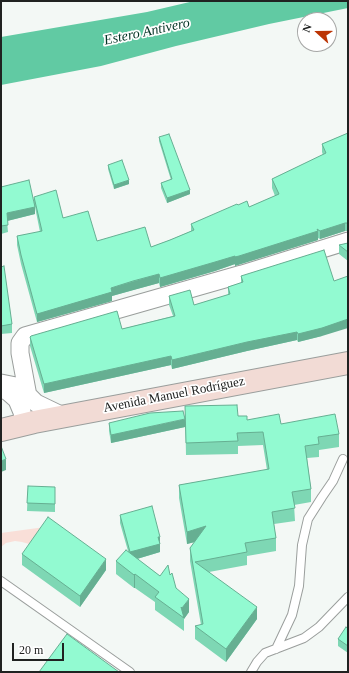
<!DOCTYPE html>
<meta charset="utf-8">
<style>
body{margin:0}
#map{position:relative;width:349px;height:673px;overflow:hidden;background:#f3f8f5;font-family:"Times New Roman",serif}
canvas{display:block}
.frame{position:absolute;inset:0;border:2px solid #202221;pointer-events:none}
.north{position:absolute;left:297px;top:12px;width:40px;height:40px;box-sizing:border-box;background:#fff;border:1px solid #a6a7a6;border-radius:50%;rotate:291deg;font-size:11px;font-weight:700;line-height:16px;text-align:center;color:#202221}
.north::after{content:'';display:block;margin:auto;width:14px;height:18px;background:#bc3404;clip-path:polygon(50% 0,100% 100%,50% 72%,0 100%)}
.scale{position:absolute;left:12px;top:643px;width:52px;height:18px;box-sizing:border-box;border:2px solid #202221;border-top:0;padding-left:5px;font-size:12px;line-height:14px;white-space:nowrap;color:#202221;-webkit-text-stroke:3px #fff;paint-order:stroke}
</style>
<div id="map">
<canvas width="349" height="673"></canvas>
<div class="frame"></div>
<div class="north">N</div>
<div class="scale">20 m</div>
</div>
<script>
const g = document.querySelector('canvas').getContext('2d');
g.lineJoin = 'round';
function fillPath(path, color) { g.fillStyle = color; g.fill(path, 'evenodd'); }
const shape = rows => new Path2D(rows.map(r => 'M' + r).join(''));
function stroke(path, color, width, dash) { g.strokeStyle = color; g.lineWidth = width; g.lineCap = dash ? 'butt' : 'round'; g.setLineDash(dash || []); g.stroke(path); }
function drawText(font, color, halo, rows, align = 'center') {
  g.font = font + ' "Times New Roman",serif'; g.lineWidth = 3.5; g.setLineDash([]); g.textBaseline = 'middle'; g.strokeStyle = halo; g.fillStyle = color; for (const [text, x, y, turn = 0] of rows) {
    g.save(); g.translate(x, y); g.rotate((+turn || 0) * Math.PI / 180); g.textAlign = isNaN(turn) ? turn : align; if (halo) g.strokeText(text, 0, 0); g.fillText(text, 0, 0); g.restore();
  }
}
const green = shape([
 [45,527,29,544,22,542,15,541,6,543,1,547,1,533]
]);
const water = shape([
 [194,1,348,1,348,8,269,24,176,46,101,66,1,85,1,37,147,12]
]);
const lane = shape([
 [1,581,130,672],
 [276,649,292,615,299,586,302,545,308,519,322,497,333,481,343,459],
 [251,672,257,662,265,653,304,638,319,627,348,597]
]);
const street = shape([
 [1,383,16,386,23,390,36,403,63,416],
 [1,388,8,392,17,400,22,412,24,424],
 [28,396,20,353,20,343,25,336,242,274,348,241]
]);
const secondary = shape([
 [1,430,34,422,348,363]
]);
const wall = shape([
 [348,133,348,231,345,231,320,239,318,238,318,240,239,264,235,266,235,264,215,271,160,287,159,283,133,290,112,296,112,301,37,322,21,264,17,245,17,236,40,232,35,207,35,214,7,221,8,232,1,234,1,187,34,205,34,197,97,241,151,247,170,240,191,231,191,224,238,205,249,207,275,196,272,188,272,179,323,155,322,152,322,144],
 [159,137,190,194,167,203,161,188,161,183,171,180,159,141],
 [108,165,129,184,114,189,108,169],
 [348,243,348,261,339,254,339,245],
 [1,267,12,324,12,333,1,334],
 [241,276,334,281,322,336,298,342,297,340,247,351,172,369,171,365,44,393,30,346,30,337,122,329,173,316,169,305,169,296,194,305,228,295,228,287,241,283],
 [185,406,238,416,247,420,281,424,339,434,339,447,319,450,319,457,307,458,311,489,311,502,294,505,295,521,274,524,276,538,276,551,247,556,247,565,209,572,257,619,226,662,195,639,195,626,201,625,190,561,190,548,195,542,187,544,179,498,179,485,267,470,263,445,238,446,238,454,186,455],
 [109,423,185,427,111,443,109,431],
 [28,486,55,495,55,512,27,511],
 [120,515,160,545,160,552,137,559,160,576,170,575,176,588,189,612,184,619,184,631,155,610,155,602,135,588,134,588,116,574,116,561,128,551,120,523],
 [22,554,106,570,80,607,22,565],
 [348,629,348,653,338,646,338,639]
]);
const shadedWall = shape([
 [129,180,129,184,114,189,114,185],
 [190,190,190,194,167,203,167,198],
 [35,207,35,214,7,221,7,213],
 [345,223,345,231,320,239,320,231],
 [318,231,318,240,235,266,235,257],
 [235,256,235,264,215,271,160,287,160,278],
 [159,274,159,283,112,296,112,301,37,322,37,314,111,288],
 [348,319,348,328,322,336,298,342,298,334],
 [297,332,297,340,247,351,172,369,172,360,247,342],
 [171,356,171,365,44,393,44,384],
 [185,419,185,427,111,443,111,435],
 [6,459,6,470,1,472,1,461],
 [206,526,206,539,187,544,187,532],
 [158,537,160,537,160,552,130,561,130,552],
 [106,559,106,570,80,607,80,596],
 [135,574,135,588,134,588,134,575],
 [189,599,189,612,184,619,184,618,182,617,182,608],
 [257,607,257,619,226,662,226,649]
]);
const building = shape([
 [348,133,348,223,345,223,320,231,317,229,318,231,239,256,235,257,235,256,215,262,160,278,159,274,133,281,111,288,112,292,37,314,21,255,17,236,42,231,34,197,56,190,63,218,88,211,97,241,145,227,151,247,170,240,194,230,191,224,237,204,238,205,247,201,249,207,279,194,272,179,326,153,322,144,348,133],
 [169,134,190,190,167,198,161,183,172,179,159,137,169,134],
 [122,160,129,180,114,185,108,165,122,160],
 [29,180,35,207,7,213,8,225,1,226,1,187,29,180],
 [348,243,348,252,339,245,348,243],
 [324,250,334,281,348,276,348,319,322,328,298,334,297,332,247,342,172,360,171,356,44,384,30,337,31,336,117,311,122,329,175,316,169,296,190,290,194,305,230,294,228,287,243,282,241,276,324,250],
 [4,266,12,324,1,326,1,267,4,266],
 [237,405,238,416,247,416,247,420,279,414,281,424,335,414,339,434,318,437,319,444,305,446,311,489,292,492,295,508,272,512,276,538,245,543,247,552,195,562,257,607,226,649,195,626,203,624,190,548,206,526,187,532,179,485,269,469,263,432,237,433,238,441,186,443,185,406,237,405],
 [183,411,185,419,111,435,109,423,150,413,183,411],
 [1,446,6,459,1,461,1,446],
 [28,486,55,487,55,504,27,503,28,486],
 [152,506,160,537,158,537,160,544,130,552,120,515,152,506],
 [48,517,106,559,80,596,22,554,48,517],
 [126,550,160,576,168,565,170,575,172,573,176,588,189,599,182,608,181,607,184,618,155,597,159,592,135,574,134,575,116,561,126,550],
 [346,627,348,629,348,646,338,639,346,627],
 [67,634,119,672,39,672,67,634]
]);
const streetNames = [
 ["Avenida Manuel Rodríguez",174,395,-11]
];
const waterNames = [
 ["Estero Antivero",147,32,-12]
];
fillPath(green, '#f9dfd8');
fillPath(water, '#61caa3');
stroke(lane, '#9a9e9c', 10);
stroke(street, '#9a9e9c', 19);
stroke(secondary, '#9a9e9c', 24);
stroke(lane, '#fff', 8);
stroke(street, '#fff', 17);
stroke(secondary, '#f2dbd5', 22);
fillPath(wall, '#7ed7b4');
fillPath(shadedWall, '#66af92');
fillPath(building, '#92fad1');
stroke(building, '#66af92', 1);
drawText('13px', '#202221', '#fff', streetNames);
drawText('italic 14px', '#023324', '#fff', waterNames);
</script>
